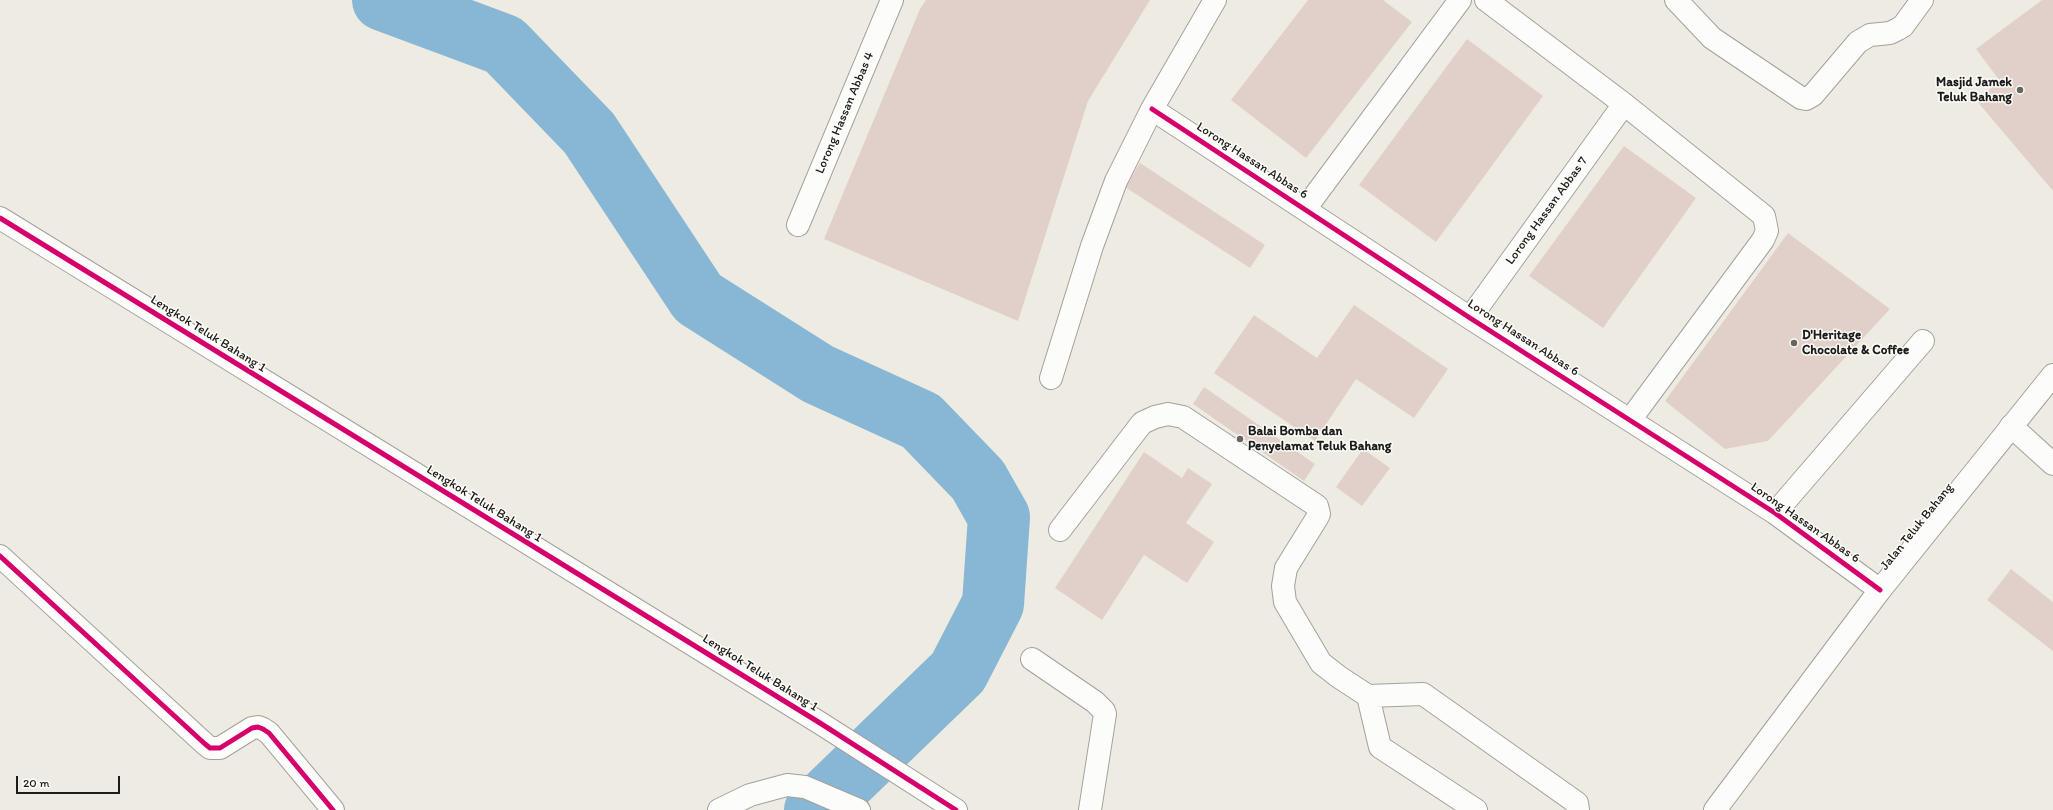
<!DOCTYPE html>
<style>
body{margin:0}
#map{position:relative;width:2053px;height:810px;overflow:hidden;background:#eeece2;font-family:Itim,sans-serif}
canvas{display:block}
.scale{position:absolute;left:16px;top:776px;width:104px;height:18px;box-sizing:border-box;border:2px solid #1c1c1c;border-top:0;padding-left:5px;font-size:12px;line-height:14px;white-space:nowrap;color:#1c1c1c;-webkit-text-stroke:3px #fdfcf7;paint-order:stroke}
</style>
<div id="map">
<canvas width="2053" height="810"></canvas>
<div class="scale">20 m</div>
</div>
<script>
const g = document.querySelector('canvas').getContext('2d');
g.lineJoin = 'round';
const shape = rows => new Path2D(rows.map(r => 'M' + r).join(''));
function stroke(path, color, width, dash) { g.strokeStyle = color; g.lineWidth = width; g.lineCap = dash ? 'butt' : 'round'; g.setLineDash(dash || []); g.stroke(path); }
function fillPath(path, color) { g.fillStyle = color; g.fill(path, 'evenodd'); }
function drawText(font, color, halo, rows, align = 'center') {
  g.font = font + ' Itim,sans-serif'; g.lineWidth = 3; g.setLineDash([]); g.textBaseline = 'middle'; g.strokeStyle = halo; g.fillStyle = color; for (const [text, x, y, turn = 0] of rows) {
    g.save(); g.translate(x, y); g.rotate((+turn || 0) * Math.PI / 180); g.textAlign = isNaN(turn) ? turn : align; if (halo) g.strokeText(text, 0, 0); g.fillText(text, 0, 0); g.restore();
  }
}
const river = shape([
 [383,0,504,45,589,133,698,298,818,374,921,421,978,480,999,517,993,604,958,672,815,810]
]);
const building = shape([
 [926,0,1150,0,1088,101,1018,321,824,239,920,9],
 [1308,0,1383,0,1412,22,1306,158,1231,100],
 [2042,0,2053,0,2053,191,1976,100,2000,81,1976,49],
 [1467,39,1543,96,1436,242,1359,185],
 [1624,146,1696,198,1603,328,1529,276],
 [1140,163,1265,245,1250,268,1125,187],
 [1788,233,1890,309,1768,441,1725,449,1665,401],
 [1354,305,1448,369,1414,418,1356,379,1315,441,1214,373,1254,315,1317,358],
 [1204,387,1315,464,1304,481,1193,404],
 [1363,449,1390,468,1362,506,1336,487],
 [1144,452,1182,478,1188,468,1212,484,1186,523,1214,542,1187,583,1144,555,1102,620,1055,588],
 [2011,569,2053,602,2053,651,1987,600]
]);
const minor = shape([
 [1486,0,1624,104,1764,216,1767,231,1763,240,1630,420],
 [1676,0,1712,38,1801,98,1806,99,1813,95,1858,42,1870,35,1890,33,1898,29,1903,26,1922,0],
 [1152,109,1470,318,1775,513,1880,590],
 [1305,209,1460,0],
 [0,218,820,723,956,810],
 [798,225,892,0],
 [1470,318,1624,104],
 [1051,378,1092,246,1116,181,1152,109,1215,0],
 [2011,426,2053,464],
 [1775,513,1923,341],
 [1060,530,1142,423,1155,417,1168,414,1183,417,1317,506,1319,514,1317,518,1286,568,1283,586,1285,602,1321,663,1339,677,1368,696,1423,694,1577,803,1578,810],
 [0,556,205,744,210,748,220,748,252,728,258,727,263,729,269,733,333,810],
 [1032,659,1095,702,1104,711,1105,714,1090,810],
 [1368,696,1380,747,1476,810],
 [719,810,750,795,787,785,805,787,859,810]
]);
const major = shape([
 [1715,810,1880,590,2053,375]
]);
const cycleway = shape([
 [1152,109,1470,318,1775,513,1880,590],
 [0,218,820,723,956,810],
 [0,556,205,744,210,748,220,748,252,728,258,727,263,729,269,733,333,810]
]);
const markers = [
 [2020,90,4,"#666561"],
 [1794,343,4,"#666561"],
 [1240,439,4,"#666561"]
];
const poiNames = [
 ["Masjid Jamek",2012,83,"right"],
 ["Teluk Bahang",2012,98,"right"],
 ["D'Heritage",1802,336],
 ["Chocolate & Coffee",1802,351],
 ["Balai Bomba dan",1248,432],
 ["Penyelamat Teluk Bahang",1248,447]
];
const streetNames = [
 ["Lorong Hassan Abbas 4",845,113,-67],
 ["Lorong Hassan Abbas 6",1252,161,33],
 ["Lorong Hassan Abbas 7",1547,211,-54],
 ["Lengkok Teluk Bahang 1",208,334,32],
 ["Lorong Hassan Abbas 6",1523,338,33],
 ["Lengkok Teluk Bahang 1",484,504,32],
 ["Lorong Hassan Abbas 6",1805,523,35],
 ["Jalan Teluk Bahang",1917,527,-51],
 ["Lengkok Teluk Bahang 1",760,673,32]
];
stroke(river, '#87b7d5', 62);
fillPath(building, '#e1d0ca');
stroke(minor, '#a3a19c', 24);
stroke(major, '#a3a19c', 24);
stroke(minor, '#fcfcfb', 22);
stroke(major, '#fcfcfb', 22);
stroke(cycleway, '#d6006c', 5);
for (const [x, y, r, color] of markers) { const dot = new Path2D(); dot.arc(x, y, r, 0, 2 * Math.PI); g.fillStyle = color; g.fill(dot); stroke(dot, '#fdfcf7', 1.5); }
drawText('bold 13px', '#1c1c1c', '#fdfcf7', poiNames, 'left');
drawText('13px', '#1c1c1c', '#fdfcf7', streetNames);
</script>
